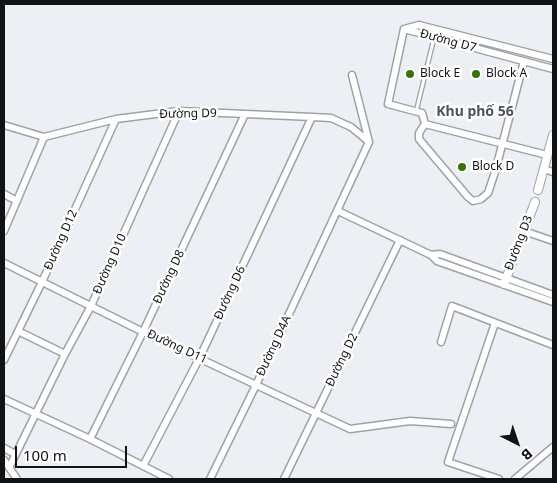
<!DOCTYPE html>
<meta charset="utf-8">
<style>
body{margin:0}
#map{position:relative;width:557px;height:483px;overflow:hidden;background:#eceff3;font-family:"Noto Sans",sans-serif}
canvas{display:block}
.frame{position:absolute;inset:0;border:5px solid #111213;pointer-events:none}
.north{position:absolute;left:492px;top:418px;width:50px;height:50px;-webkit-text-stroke:4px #fff;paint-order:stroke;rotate:139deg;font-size:14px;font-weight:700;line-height:20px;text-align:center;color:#111213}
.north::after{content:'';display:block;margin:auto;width:18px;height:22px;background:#111213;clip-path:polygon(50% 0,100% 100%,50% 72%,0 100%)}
.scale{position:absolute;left:15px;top:446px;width:112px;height:22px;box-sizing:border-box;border:2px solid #111213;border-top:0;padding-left:6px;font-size:15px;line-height:18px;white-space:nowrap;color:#111213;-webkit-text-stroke:4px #fff;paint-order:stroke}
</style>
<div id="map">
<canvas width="557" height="483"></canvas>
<div class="frame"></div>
<div class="north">B</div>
<div class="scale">100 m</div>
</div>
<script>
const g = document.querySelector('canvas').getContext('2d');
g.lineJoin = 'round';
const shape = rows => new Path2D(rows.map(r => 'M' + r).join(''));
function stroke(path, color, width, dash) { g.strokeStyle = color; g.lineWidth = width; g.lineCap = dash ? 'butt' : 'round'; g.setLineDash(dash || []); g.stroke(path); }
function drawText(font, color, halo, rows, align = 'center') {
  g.font = font + ' "Noto Sans",sans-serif'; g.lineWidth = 5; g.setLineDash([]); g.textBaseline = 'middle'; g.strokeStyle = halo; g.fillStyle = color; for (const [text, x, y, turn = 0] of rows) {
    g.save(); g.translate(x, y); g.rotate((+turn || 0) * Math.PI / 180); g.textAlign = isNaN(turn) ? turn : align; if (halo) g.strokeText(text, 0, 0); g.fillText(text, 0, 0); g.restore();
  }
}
const service = shape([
 [416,112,434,38]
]);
const minor = shape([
 [404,29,388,104,422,113,425,124,547,155],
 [404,29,553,69],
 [404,29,419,25,553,59],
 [425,124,419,133,419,139,468,197,473,201,481,199,488,193,495,172,524,61],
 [4,125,44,137,116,119,179,111,312,117,331,118,351,127,368,141],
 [544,169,553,172],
 [4,194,17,201],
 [338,211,431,255,437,261,553,302],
 [4,231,44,137],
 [524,231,553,241],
 [431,255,440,254,553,295],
 [4,263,143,332,350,429,410,421,451,424],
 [495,323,448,462,499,479],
 [18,331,65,354],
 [441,342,452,306,553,345],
 [4,360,42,282,116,119],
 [4,399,90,439,169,479],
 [90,439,143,332,245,114],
 [4,448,15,454],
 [4,460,17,479],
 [143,466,200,357,312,117],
 [9,468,65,354,91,306,179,111],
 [210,479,256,385,369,142,352,75],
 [284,479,400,240],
 [515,479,553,447]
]);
const tertiary = shape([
 [538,190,553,135],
 [504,284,535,202]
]);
const markers = [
 [410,74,5,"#377306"],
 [476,74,5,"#377306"],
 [462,167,5,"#377306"]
];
const streetNames = [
 ["Đường D7",448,41,15],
 ["Đường D9",188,114,-1],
 ["Đường D12",61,240,-66],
 ["Đường D3",519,243,-69],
 ["Đường D10",110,264,-66],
 ["Đường D8",169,277,-65],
 ["Đường D6",230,293,-65],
 ["Đường D4A",274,346,-65],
 ["Đường D11",177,347,25],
 ["Đường D2",342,360,-64]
];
const poiNames = [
 ["Block E",420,74],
 ["Block A",486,74],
 ["Block D",472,167]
];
const neighbourhoodNames = [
 ["Khu phố 56",475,112]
];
stroke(service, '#9fa2a5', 5.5);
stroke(minor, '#9fa2a5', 9);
stroke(tertiary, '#9fa2a5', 10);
stroke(service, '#fff', 3);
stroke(minor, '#fff', 6);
stroke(tertiary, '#fff', 8);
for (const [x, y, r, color] of markers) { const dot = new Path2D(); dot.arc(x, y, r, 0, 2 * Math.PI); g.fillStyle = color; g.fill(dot); stroke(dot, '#fff', 2); }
drawText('12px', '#111213', '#fff', streetNames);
drawText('12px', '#111213', '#fff', poiNames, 'left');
drawText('bold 14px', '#505356', '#fff', neighbourhoodNames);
</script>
